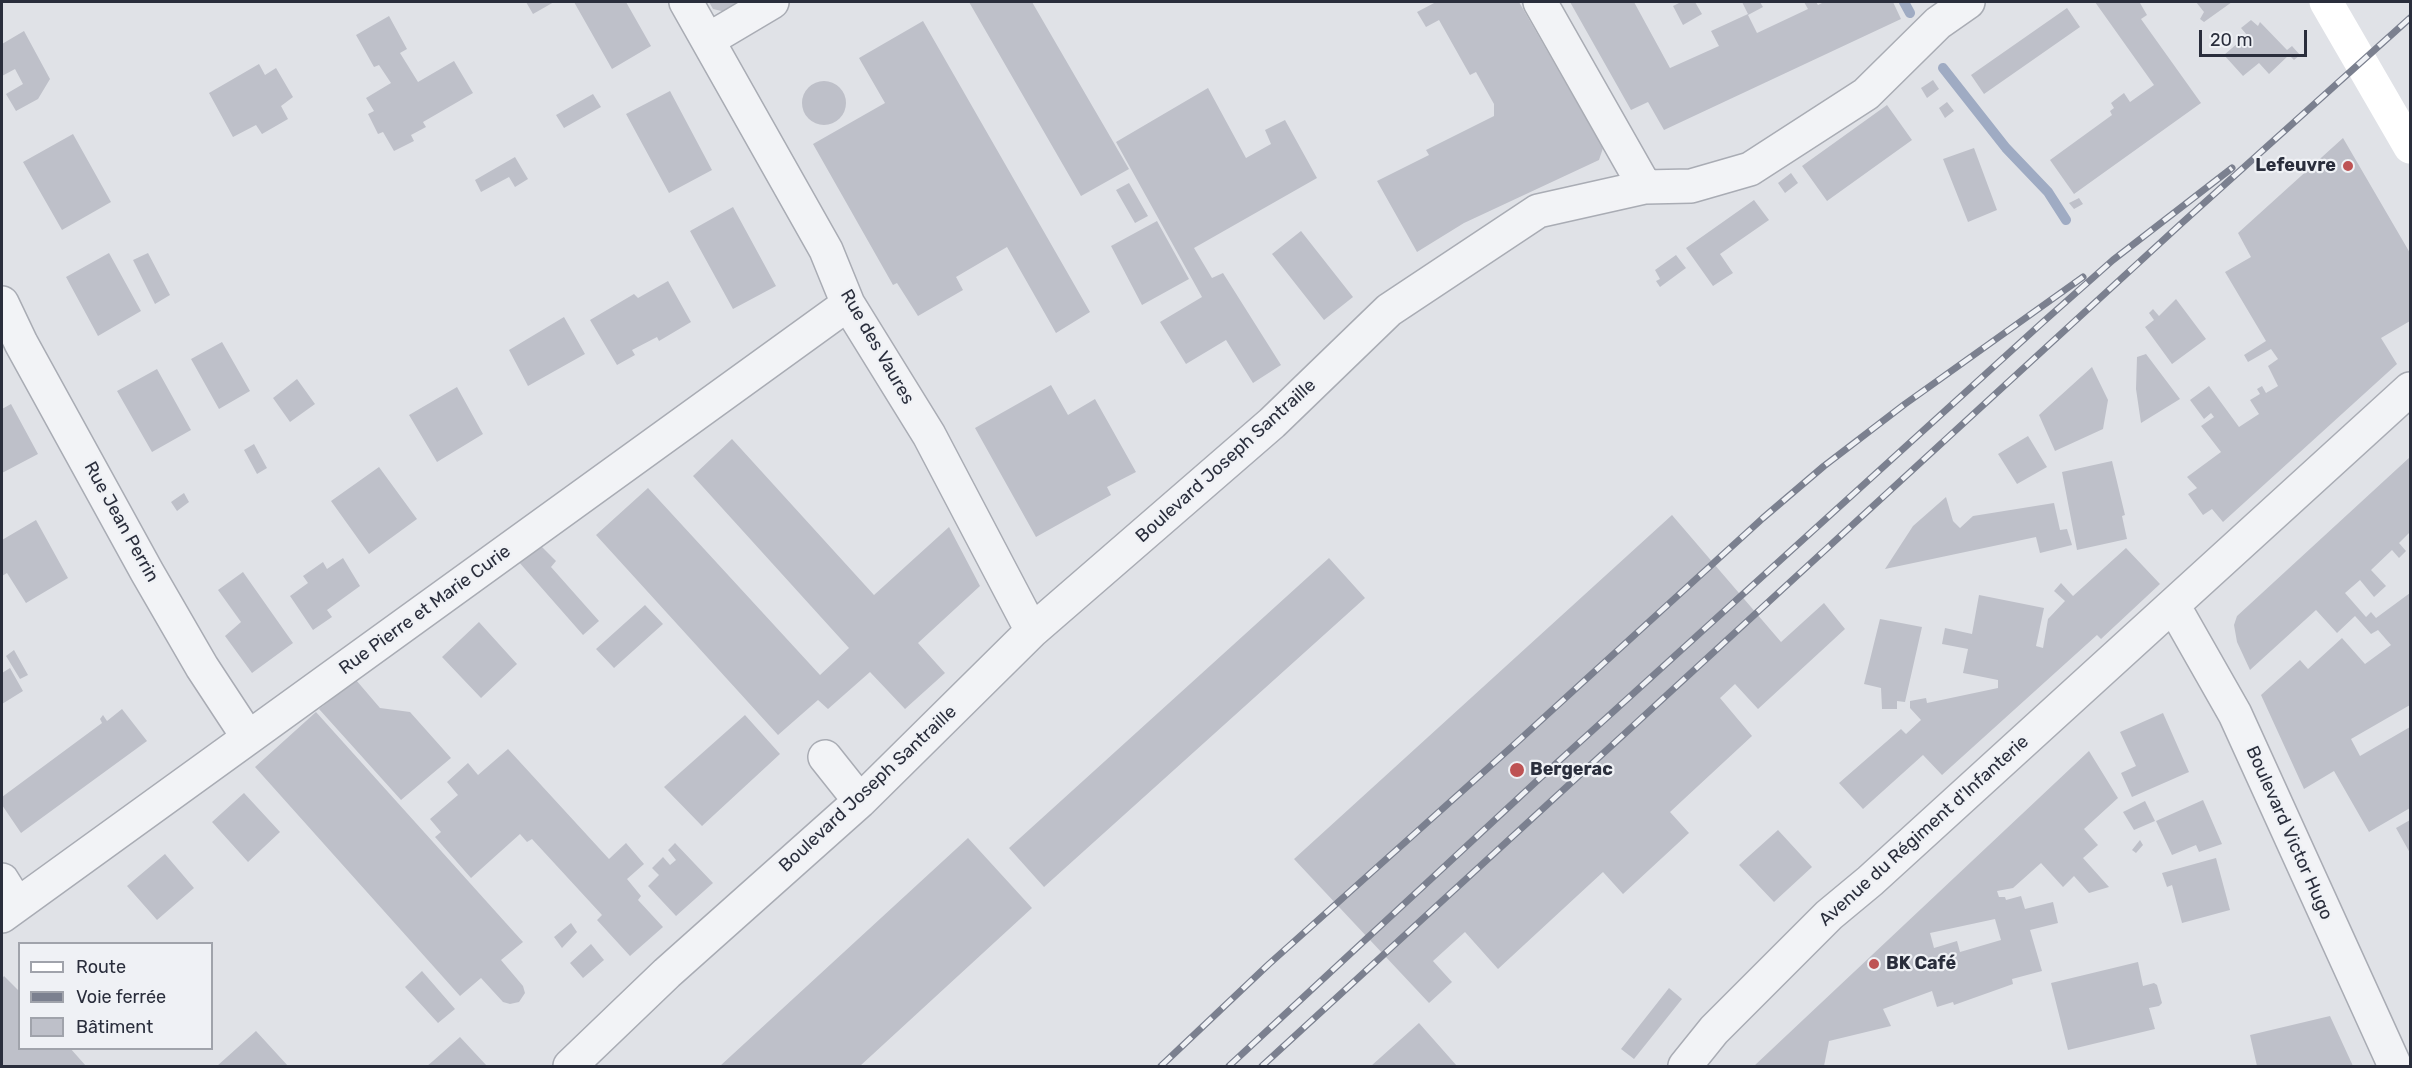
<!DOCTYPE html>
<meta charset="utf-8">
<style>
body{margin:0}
#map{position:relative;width:2412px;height:1068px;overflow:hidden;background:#e0e2e7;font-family:Rubik,sans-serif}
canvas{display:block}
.frame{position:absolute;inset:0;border:3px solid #2a2e3c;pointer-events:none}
.legend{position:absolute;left:18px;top:942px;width:195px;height:108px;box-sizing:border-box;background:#eff1f5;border:2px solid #a0a3ab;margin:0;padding:8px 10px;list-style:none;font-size:18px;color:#2a2e3c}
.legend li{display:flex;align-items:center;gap:12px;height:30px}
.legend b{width:30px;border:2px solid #a0a3ab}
.scale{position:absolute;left:2199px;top:30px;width:108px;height:27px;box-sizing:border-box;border:3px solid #2a2e3c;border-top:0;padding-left:8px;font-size:18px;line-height:21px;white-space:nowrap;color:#2a2e3c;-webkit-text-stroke:4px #eff1f5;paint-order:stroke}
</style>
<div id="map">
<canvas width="2412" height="1068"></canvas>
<div class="frame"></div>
<ul class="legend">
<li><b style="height:8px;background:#fff"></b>Route</li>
<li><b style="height:8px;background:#7b808f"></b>Voie ferrée</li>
<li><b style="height:16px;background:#bec0c9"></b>Bâtiment</li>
</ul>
<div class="scale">20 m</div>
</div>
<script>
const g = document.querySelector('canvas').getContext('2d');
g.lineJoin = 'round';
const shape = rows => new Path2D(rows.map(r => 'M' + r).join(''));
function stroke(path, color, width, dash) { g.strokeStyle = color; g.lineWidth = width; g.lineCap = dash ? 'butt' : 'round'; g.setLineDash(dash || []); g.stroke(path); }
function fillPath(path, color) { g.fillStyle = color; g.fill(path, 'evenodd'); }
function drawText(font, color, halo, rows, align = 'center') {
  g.font = font + ' Rubik,sans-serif'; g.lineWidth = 4.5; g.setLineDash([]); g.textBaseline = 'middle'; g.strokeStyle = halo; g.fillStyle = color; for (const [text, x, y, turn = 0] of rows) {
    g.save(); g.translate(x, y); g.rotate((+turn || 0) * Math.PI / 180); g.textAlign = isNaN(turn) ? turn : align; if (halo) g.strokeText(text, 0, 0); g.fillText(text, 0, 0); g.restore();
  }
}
const stream = shape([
 [1904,2,1910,13],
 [1943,68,2006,148,2048,192,2066,220]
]);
const building = shape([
 [526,2,554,2,533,14],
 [574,2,626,2,651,46,612,69],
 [709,2,750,2,730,13,713,9],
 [969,2,1032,2,1129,169,1081,196],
 [1436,2,1519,2,1603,148,1599,160,1464,223,1417,252,1377,181,1429,155,1426,150,1494,116,1494,104,1476,72,1470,75,1439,20,1426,27,1417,12],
 [1570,2,1634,2,1670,68,1719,46,1711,31,1748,14,1742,2,1760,2,1763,7,1748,15,1757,33,1808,9,1804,2,1816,2,1818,5,1824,2,1893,2,1901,19,1664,130,1648,102,1631,110],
 [1681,2,1695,2,1702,14,1683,25,1673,6],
 [2095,2,2140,3,2147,15,2141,19,2201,103,2074,194,2050,160,2112,115,2110,111,2114,108,2111,103,2124,93,2130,102,2154,85],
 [2196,2,2232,2,2204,22,2200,19,2204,12],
 [2067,8,2080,27,1984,94,1971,75],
 [389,16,407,49,400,53,418,82,454,61,473,93,423,122,426,127,411,135,414,141,394,151,383,132,378,134,368,114,374,111,366,98,391,83,379,65,374,67,356,35],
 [2251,20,2258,26,2260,22,2287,50,2292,46,2300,55,2294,60,2289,55,2269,74,2259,63,2243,76,2224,55,2247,35,2241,28],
 [923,21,1090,312,1056,333,1007,247,956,277,963,290,918,316,897,283,893,285,813,144,885,103,859,58],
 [24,31,50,79,38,99,16,111,6,94,23,84,15,69,2,76,2,44],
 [259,64,265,75,276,68,293,97,281,106,288,119,262,134,256,125,233,137,209,93],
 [1933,80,1939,89,1927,98,1921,88],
 '802 103a22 22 0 1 1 44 0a22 22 0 1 1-44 0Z',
 [1208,88,1246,158,1271,144,1265,130,1285,120,1317,178,1194,248,1212,278,1223,273,1281,365,1253,383,1226,340,1186,364,1160,322,1202,297,1116,142],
 [670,91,712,170,669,193,626,114],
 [593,94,601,107,564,128,556,115],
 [1947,102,1954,111,1945,118,1939,108],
 [1887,105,1912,140,1827,201,1802,166],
 [73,134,111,202,62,230,23,162],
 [2343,138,2410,253,2410,321,2381,338,2397,364,2223,522,2212,509,2203,515,2188,494,2197,488,2187,477,2221,452,2201,426,2214,417,2211,413,2204,419,2190,400,2209,386,2239,427,2259,414,2250,400,2260,394,2257,389,2262,386,2266,393,2278,386,2268,366,2278,359,2271,349,2248,362,2244,355,2266,341,2225,272,2251,257,2238,233],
 [1974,148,1997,210,1968,222,1943,159],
 [515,157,528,179,515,187,509,177,481,192,475,180],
 [1791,173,1798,183,1785,193,1778,183],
 [1129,183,1148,216,1135,223,1116,190],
 [2079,198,2083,204,2074,209,2069,203],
 [1754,200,1769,220,1720,254,1733,273,1713,286,1686,248],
 [733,207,776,286,733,309,690,231],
 [1157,221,1189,279,1142,305,1111,246],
 [1301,231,1353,297,1324,320,1272,254],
 [109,253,141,311,98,336,66,277],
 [148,253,170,295,155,304,133,260],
 [1676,255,1686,268,1660,287,1656,281,1660,279,1655,270],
 [668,281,691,322,659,341,657,337,632,350,635,355,617,365,590,320,634,294,638,298],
 [2176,299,2206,339,2172,364,2145,327,2154,320,2149,313,2153,309,2159,316],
 [564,317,585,354,528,386,509,350],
 [222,342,250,391,219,409,191,359],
 [2146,354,2180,399,2141,423,2136,389,2137,357],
 [2092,367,2108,400,2103,429,2055,451,2039,415],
 [157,369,191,430,152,452,117,391],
 [297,379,315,404,290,422,273,398],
 [1051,385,1068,415,1095,399,1136,472,1107,487,1111,495,1036,537,975,428],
 [457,387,483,434,437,462,409,415],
 [11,404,38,454,2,473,2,409],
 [2028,436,2047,467,2017,484,1998,454],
 [732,439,874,595,949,527,980,586,918,643,945,673,905,709,870,672,828,709,818,700,778,735,596,535,648,488,820,675,849,648,693,476],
 [254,444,267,468,257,474,244,450],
 [2410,457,2410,532,2399,543,2406,551,2399,558,2392,550,2371,570,2386,586,2374,597,2360,580,2345,593,2366,617,2371,612,2376,618,2410,593,2410,705,2351,739,2360,756,2410,727,2410,808,2369,832,2334,771,2304,789,2261,695,2300,660,2308,669,2342,638,2365,664,2391,645,2378,630,2371,634,2355,616,2337,633,2316,610,2250,670,2237,642,2234,625,2237,616],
 [2112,461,2125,515,2122,516,2127,539,2077,550,2062,472],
 [379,467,417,519,369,554,331,501],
 [184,493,189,502,177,511,171,502],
 [1946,497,1953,521,1960,528,1973,516,2054,503,2060,530,2067,529,2072,545,2040,553,2036,537,1885,569,1913,526],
 [1672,515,1781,642,1824,603,1845,629,1758,709,1735,684,1720,698,1752,736,1670,812,1689,833,1623,894,1603,872,1498,969,1465,932,1433,961,1452,982,1429,1003,1294,859],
 [36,520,68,578,26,603,7,573,2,576,2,540],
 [540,545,556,561,551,567,599,621,583,635,518,561],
 [2126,548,2160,584,2101,639,2097,635,1942,775,1923,755,1863,809,1839,783,1901,729,1906,734,1921,720,1910,708,1910,701,1926,698,1927,703,1998,688,1998,680,1963,673,1968,649,1942,644,1945,628,1972,634,1979,595,2044,608,2036,646,2043,648,2048,619,2065,601,2054,591,2061,583,2073,596],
 [343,558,360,586,327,610,332,617,313,630,290,596,308,583,303,576,323,562,327,569],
 [1329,558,1365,598,1044,887,1009,848],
 [243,572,293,643,252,673,225,636,241,622,218,590],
 [645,605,663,624,614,668,596,649],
 [1880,619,1922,627,1905,702,1897,701,1897,709,1882,709,1881,688,1864,684],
 [479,622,517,664,481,698,442,657],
 [14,650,28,675,20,679,6,656],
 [10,668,23,691,2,704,2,673],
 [356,680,380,708,410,712,451,758,401,800,319,709],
 [122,709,147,741,21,833,2,805,2,797,102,723,100,719,103,715,107,721],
 [316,712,523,942,501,960,523,986,525,993,519,1002,510,1004,503,1002,481,978,460,996,255,767],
 [2163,713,2189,772,2132,797,2121,773,2136,766,2120,732],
 [745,715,780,754,702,826,664,787],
 [508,749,609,859,626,843,644,864,627,879,641,896,638,900,663,927,630,956,597,920,602,915,532,839,527,842,520,834,471,878,435,837,441,832,430,819,458,795,447,782,468,763,478,775],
 [2089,751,2118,798,2084,829,2098,845,2083,858,2109,887,2089,893,2074,876,2063,887,2041,863,2013,888,1997,891,1999,897,2005,897,2006,900,2021,896,2025,909,2053,902,2058,923,2030,930,2042,971,2012,979,2013,984,1954,1005,1953,1002,1937,1007,1932,991,1883,1009,1891,1026,1829,1041,1824,1066,1754,1066],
 [1995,919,2001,940,1960,952,1957,941,1934,948,1930,933],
 [1906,955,1911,960,1898,970,1894,966],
 [244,793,280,832,248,862,212,822],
 [2203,800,2222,844,2199,852,2196,845,2172,855,2156,821],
 [2145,801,2155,821,2134,830,2123,812],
 [2410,820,2410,853,2396,828],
 [1778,830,1812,867,1774,902,1739,865],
 [968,838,1032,908,860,1066,720,1066],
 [2140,840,2143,845,2136,853,2132,850],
 [675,843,713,883,676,916,648,886,659,875,652,868,663,857,670,865,676,860,668,850],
 [165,854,194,888,157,920,127,886],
 [2216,858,2230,910,2182,923,2172,885,2167,887,2162,873],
 [571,923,577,932,562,948,554,937],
 [591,944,604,960,583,978,570,963],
 [2138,962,2143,986,2154,983,2157,985,2162,1003,2159,1006,2149,1008,2155,1029,2068,1050,2051,983],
 [422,971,455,1009,438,1023,405,987],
 [4,976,20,992,20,1048,70,1048,86,1066,2,1066,2,979],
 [1669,988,1682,999,1634,1059,1621,1049],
 [2330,1016,2353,1066,2257,1066,2250,1035],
 [1419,1023,1457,1066,1371,1066],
 [256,1031,288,1066,217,1066],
 [460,1037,487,1066,427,1066,433,1061]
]);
const street = shape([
 [686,2,826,250,848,304,929,435,1032,631],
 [1540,2,1645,187],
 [708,40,772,2],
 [2,303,21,343,147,572,202,667,248,737],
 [2173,605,2235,714,2395,1066],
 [825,757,860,801],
 [2,880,17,904],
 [2,916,848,304],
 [570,1066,667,973,860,801,1032,631,1272,423,1389,310,1538,211,1645,187,1691,186,1750,169,1866,94,1938,23,1968,2],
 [1685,1066,1714,1030,1829,915,1870,881,2410,389]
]);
const secondary = shape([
 [2326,2,2410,147]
]);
const rail = shape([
 [1161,1066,1269,964,1516,743,1763,518,1824,466,1905,404,2083,277],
 [1229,1066,1539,779,2043,322,2113,260,2232,168],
 [1262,1066,2183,222,2410,18]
]);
const markers = [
 [2348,166,6,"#be5354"],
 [1517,770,8,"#be5354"],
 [1874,964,6,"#be5354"]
];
const poiNames = [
 ["Lefeuvre",2336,166,"right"],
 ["Bergerac",1530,770],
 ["BK Café",1886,964]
];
const streetNames = [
 ["Rue des Vaures",877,347,60],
 ["Boulevard Joseph Santraille",1226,461,-42],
 ["Rue Jean Perrin",121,522,61],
 ["Rue Pierre et Marie Curie",425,610,-36],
 ["Boulevard Joseph Santraille",868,789,-43],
 ["Avenue du Régiment d'Infanterie",1924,831,-42],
 ["Boulevard Victor Hugo",2289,833,66]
];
stroke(stream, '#9fabc3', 10);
fillPath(building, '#bec0c9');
stroke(street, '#a9acb4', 36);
stroke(street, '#f2f3f6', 33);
stroke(secondary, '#fff', 33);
stroke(rail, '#7b808f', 7);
stroke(rail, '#eff1f5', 4.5, [14]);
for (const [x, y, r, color] of markers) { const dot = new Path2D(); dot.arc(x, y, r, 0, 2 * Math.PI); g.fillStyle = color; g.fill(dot); stroke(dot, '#eff1f5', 2); }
drawText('bold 18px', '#2a2e3c', '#eff1f5', poiNames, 'left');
drawText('18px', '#2a2e3c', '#eff1f5', streetNames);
</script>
